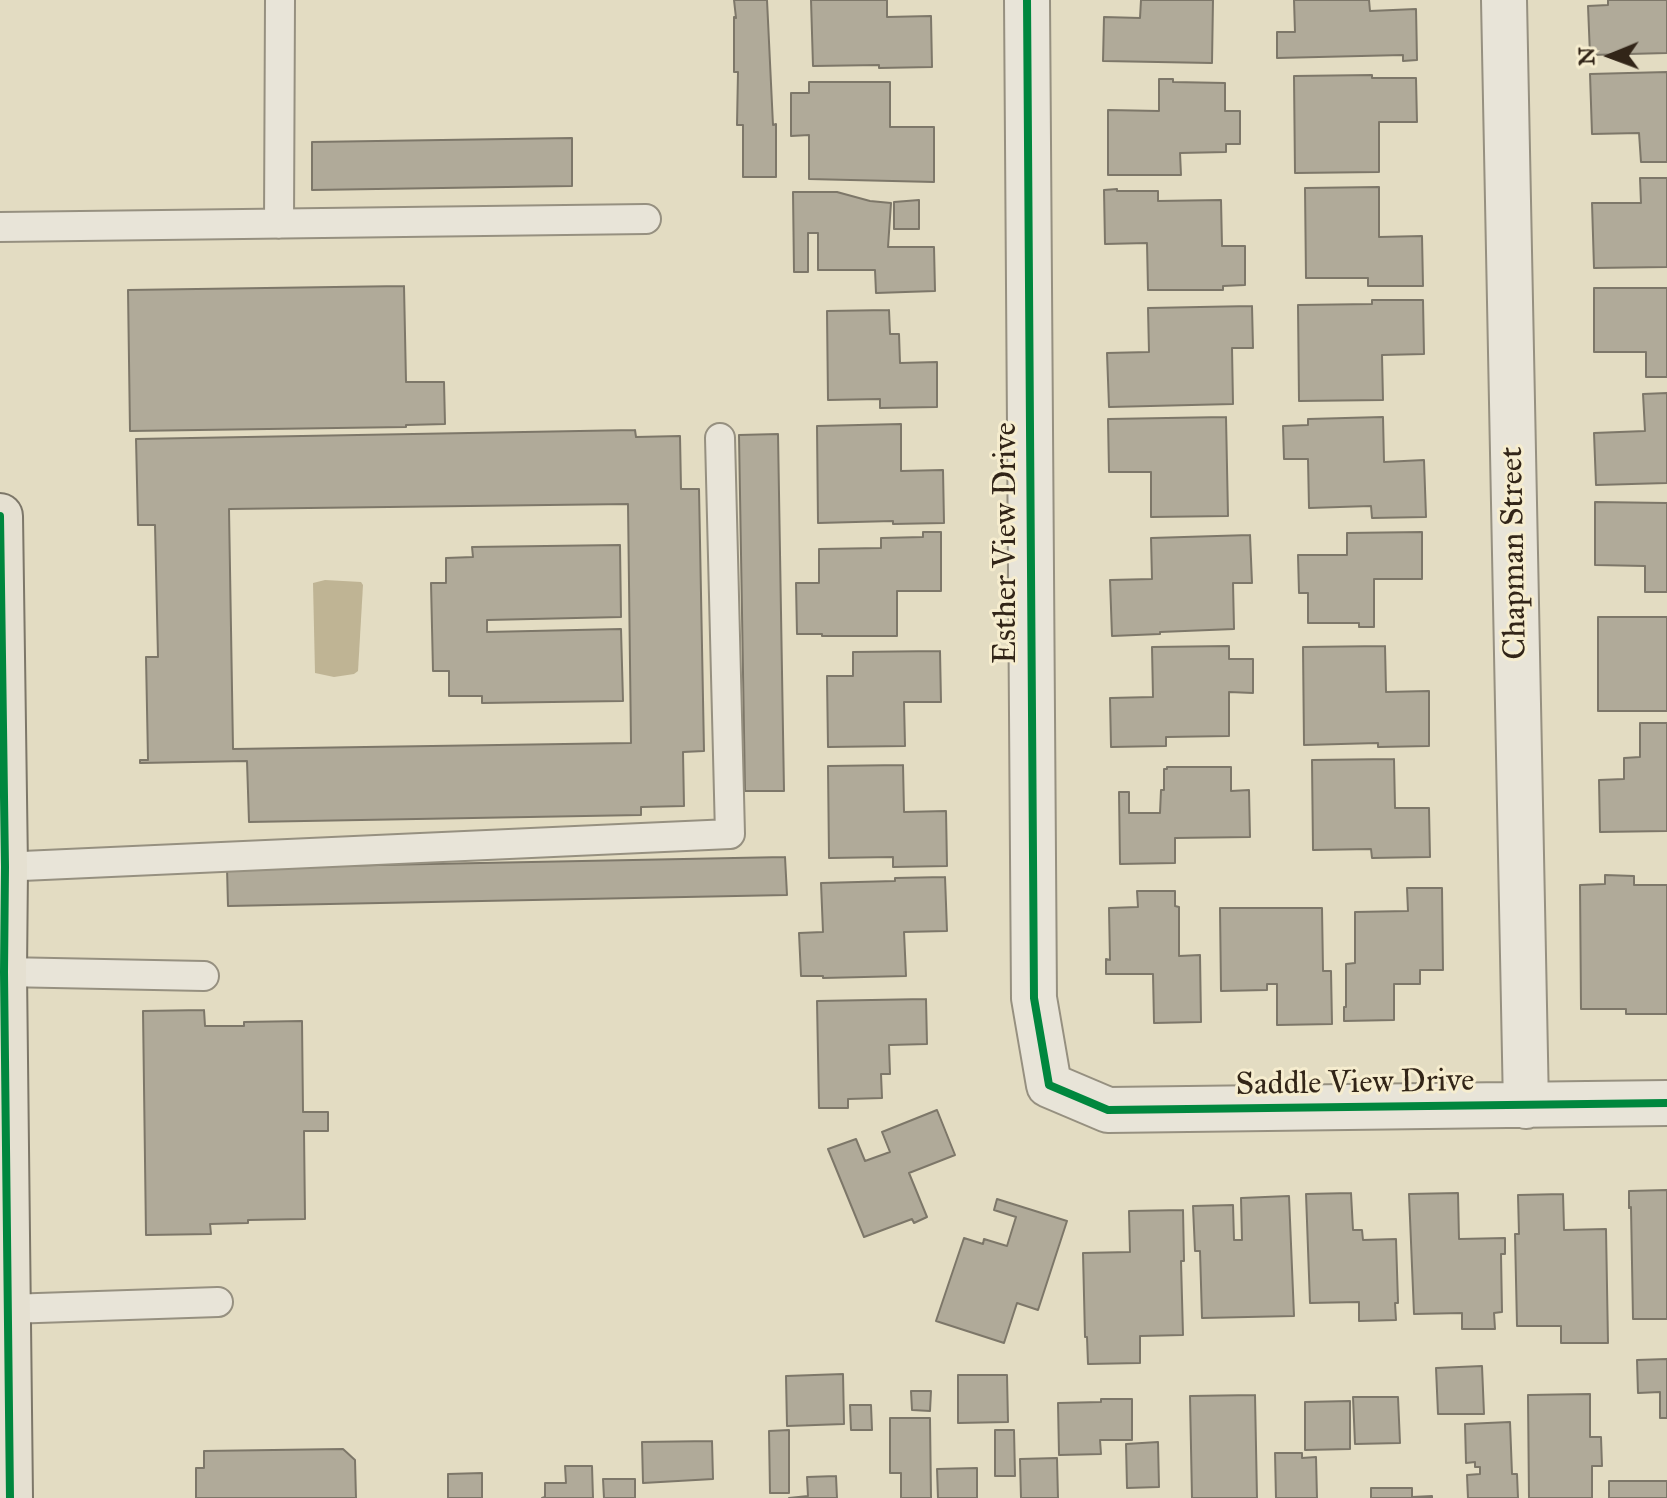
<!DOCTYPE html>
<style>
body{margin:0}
#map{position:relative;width:1667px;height:1498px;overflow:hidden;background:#e3dcc2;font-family:"IM FELL Great Primer",serif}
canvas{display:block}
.north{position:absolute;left:1571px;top:16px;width:80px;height:80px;-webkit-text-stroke:6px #f6edcf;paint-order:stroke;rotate:269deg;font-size:22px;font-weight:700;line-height:32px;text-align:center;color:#322518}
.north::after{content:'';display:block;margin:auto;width:28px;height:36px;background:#322518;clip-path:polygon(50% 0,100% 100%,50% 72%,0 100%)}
</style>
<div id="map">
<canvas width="1667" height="1498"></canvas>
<div class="north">N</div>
</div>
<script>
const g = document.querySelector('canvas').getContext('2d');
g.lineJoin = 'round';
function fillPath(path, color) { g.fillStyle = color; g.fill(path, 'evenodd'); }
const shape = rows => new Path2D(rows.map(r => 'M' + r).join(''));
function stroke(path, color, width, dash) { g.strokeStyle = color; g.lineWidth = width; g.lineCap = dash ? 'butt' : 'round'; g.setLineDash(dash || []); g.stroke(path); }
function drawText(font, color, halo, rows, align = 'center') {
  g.font = font + ' "IM FELL Great Primer",serif'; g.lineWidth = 6; g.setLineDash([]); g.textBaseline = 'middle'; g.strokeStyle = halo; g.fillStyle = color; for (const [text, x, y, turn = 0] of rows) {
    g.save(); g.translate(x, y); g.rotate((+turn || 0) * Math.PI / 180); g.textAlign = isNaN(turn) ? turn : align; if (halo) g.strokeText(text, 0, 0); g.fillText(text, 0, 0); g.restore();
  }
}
const water = shape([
 [325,580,361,582,363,585,358,671,354,674,334,677,315,673,313,583]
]);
const building = shape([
 [734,0,767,0,773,125,776,124,776,177,743,177,743,125,737,125,738,72,734,72,734,17,736,18,734,0],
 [811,0,887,0,887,17,931,16,932,67,879,68,879,65,813,66,811,0],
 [1141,0,1213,0,1212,63,1103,61,1104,17,1140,18,1141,0],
 [1294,0,1369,0,1370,11,1416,9,1417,60,1403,61,1403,55,1277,58,1277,32,1295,32,1294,0],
 [1608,0,1667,0,1667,53,1590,55,1588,6,1608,5,1608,0],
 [1667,72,1667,162,1641,162,1639,133,1592,134,1590,74,1667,72],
 [1372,75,1372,78,1416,78,1417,122,1379,122,1379,172,1295,173,1294,76,1372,75],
 [1159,79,1173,79,1173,82,1225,83,1225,111,1240,111,1240,144,1226,144,1226,152,1180,153,1181,175,1108,175,1108,110,1159,111,1159,79],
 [809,82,890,82,890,127,934,127,934,182,809,179,809,135,791,136,791,93,809,93,809,82],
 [572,138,572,186,312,190,312,142,572,138],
 [1640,178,1667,178,1667,267,1594,268,1592,203,1641,203,1640,178],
 [1379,187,1379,237,1422,236,1423,286,1368,286,1368,278,1306,278,1305,188,1379,187],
 [1117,189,1117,191,1158,191,1158,201,1221,200,1222,246,1245,246,1245,285,1223,286,1223,290,1148,290,1147,243,1105,244,1104,190,1117,189],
 [793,192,837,192,870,201,891,203,888,247,934,247,935,291,876,293,875,270,818,270,818,233,808,233,808,272,794,272,793,192],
 [919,200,919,229,894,229,894,202,919,200],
 [404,286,406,382,444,382,445,424,406,425,406,427,130,431,128,290,404,286],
 [1594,288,1667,288,1667,377,1646,377,1646,352,1594,352,1594,288],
 [1372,300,1423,300,1424,354,1382,355,1383,400,1299,401,1298,305,1372,304,1372,300],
 [1252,306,1253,348,1232,348,1233,404,1109,407,1107,353,1149,352,1148,308,1252,306],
 [889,310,890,334,899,334,900,363,937,362,937,407,880,408,880,399,828,400,827,311,889,310],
 [1667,393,1667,483,1596,485,1594,433,1645,431,1643,394,1667,393],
 [1226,417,1228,516,1151,517,1151,472,1109,472,1108,419,1226,417],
 [1383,417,1384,462,1424,460,1426,517,1372,518,1371,506,1309,508,1308,459,1284,459,1283,426,1308,425,1308,419,1383,417],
 [901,424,901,471,943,470,944,523,893,524,893,521,818,523,817,426,901,424],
 [635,430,636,437,680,436,681,489,699,489,704,751,683,752,684,806,641,807,641,815,249,822,247,761,140,763,140,760,148,760,146,657,158,657,155,525,138,525,136,439,635,430],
 [628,504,631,743,233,749,229,509,628,504],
 [778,434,784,791,745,791,739,435,778,434],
 [1595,502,1667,503,1667,592,1645,592,1645,566,1595,565,1595,502],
 [923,532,941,532,941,591,897,591,897,636,822,636,822,634,797,634,796,583,819,583,819,549,881,548,881,538,923,537,923,532],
 [1422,532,1422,579,1374,579,1374,627,1359,627,1359,623,1308,623,1308,593,1299,593,1298,555,1347,555,1347,533,1422,532],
 [1250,535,1252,583,1233,583,1234,629,1160,632,1160,634,1112,636,1110,580,1152,579,1151,538,1250,535],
 [620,545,621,617,487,620,487,632,621,629,623,701,482,703,482,696,449,696,449,671,433,671,431,583,446,583,446,558,473,557,472,547,620,545],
 [1598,617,1667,617,1667,711,1598,711,1598,617],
 [1229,646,1229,659,1253,659,1253,693,1229,692,1229,736,1166,737,1166,746,1111,747,1110,698,1153,697,1152,647,1229,646],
 [1385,646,1386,692,1429,691,1429,746,1378,747,1378,743,1304,745,1303,647,1385,646],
 [940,651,941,702,904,702,905,746,828,747,827,676,853,676,853,652,940,651],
 [1640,723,1667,723,1667,831,1600,832,1599,780,1624,779,1624,758,1640,757,1640,723],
 [1394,759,1395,808,1429,808,1430,857,1372,858,1371,849,1313,850,1312,760,1394,759],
 [903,765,904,812,946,811,947,866,893,867,893,857,829,858,828,766,903,765],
 [1167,767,1231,767,1231,791,1249,790,1250,837,1175,838,1175,863,1120,864,1119,792,1129,792,1129,813,1160,813,1161,790,1164,790,1164,769,1167,769,1167,767],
 [785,857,787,895,228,906,227,868,785,857],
 [1605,875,1634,876,1634,885,1667,885,1667,1014,1626,1014,1626,1009,1581,1009,1580,885,1605,884,1605,875],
 [945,877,947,931,904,932,906,976,823,978,823,976,801,976,799,933,823,932,821,883,895,881,895,878,945,877],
 [1407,888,1442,888,1443,970,1420,970,1420,984,1394,984,1394,1020,1344,1021,1344,1007,1346,1007,1346,964,1355,963,1355,912,1408,911,1407,888],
 [1137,891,1175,891,1175,906,1179,907,1179,956,1200,955,1201,1022,1154,1023,1153,974,1106,974,1106,959,1110,960,1109,908,1138,907,1137,891],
 [1220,908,1322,908,1323,971,1331,971,1332,1024,1277,1025,1277,984,1267,984,1267,990,1221,991,1220,908],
 [926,999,927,1044,889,1045,890,1074,881,1074,882,1098,848,1099,848,1108,819,1108,817,1001,926,999],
 [204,1010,205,1026,244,1026,244,1022,302,1021,303,1112,328,1112,328,1131,304,1131,305,1219,248,1220,248,1223,210,1224,211,1234,146,1235,143,1011,204,1010],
 [937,1110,955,1155,909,1173,927,1217,914,1223,912,1219,864,1237,828,1149,856,1139,865,1161,890,1152,882,1132,937,1110],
 [1667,1190,1667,1319,1633,1319,1631,1207,1629,1208,1629,1191,1667,1190],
 [1351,1193,1353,1230,1362,1230,1363,1240,1396,1239,1398,1303,1395,1303,1396,1320,1359,1321,1359,1302,1310,1303,1306,1194,1351,1193],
 [1458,1193,1459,1239,1505,1238,1505,1254,1501,1254,1502,1312,1494,1313,1495,1329,1462,1329,1462,1313,1414,1314,1409,1194,1458,1193],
 [1563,1194,1564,1230,1606,1229,1608,1343,1561,1343,1561,1326,1517,1326,1515,1234,1519,1234,1518,1195,1563,1194],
 [1289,1196,1294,1316,1202,1318,1200,1251,1195,1251,1193,1206,1233,1205,1234,1240,1242,1240,1241,1198,1289,1196],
 [997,1199,1067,1221,1038,1310,1017,1303,1004,1343,936,1321,964,1238,983,1244,984,1239,1007,1246,1016,1217,994,1210,997,1199],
 [1183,1210,1184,1261,1181,1261,1183,1335,1140,1336,1140,1363,1088,1364,1087,1337,1085,1337,1083,1253,1130,1252,1129,1211,1183,1210],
 [1667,1359,1667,1418,1660,1418,1660,1392,1638,1393,1637,1360,1667,1359],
 [1482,1366,1484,1414,1438,1414,1436,1368,1482,1366],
 [843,1374,844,1424,787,1426,786,1376,843,1374],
 [958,1375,1007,1375,1008,1422,958,1423,958,1375],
 [911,1391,931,1391,930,1411,912,1410,911,1391],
 [1590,1394,1590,1437,1601,1437,1602,1466,1592,1466,1592,1498,1529,1498,1528,1395,1590,1394],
 [1255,1395,1257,1498,1192,1498,1190,1396,1255,1395],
 [1353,1397,1398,1397,1400,1443,1355,1444,1353,1397],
 [1101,1399,1132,1399,1132,1440,1100,1440,1101,1454,1059,1455,1058,1403,1101,1402,1101,1399],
 [1350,1401,1350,1449,1305,1450,1305,1402,1350,1401],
 [850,1405,871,1405,872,1430,851,1430,850,1405],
 [890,1418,930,1418,931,1498,901,1498,901,1473,890,1473,890,1418],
 [1510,1422,1512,1474,1517,1474,1518,1498,1468,1498,1467,1475,1480,1474,1480,1467,1475,1467,1475,1462,1466,1463,1465,1424,1510,1422],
 [789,1430,789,1493,770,1493,769,1431,789,1430],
 [995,1430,1014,1430,1015,1476,995,1476,995,1430],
 [712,1441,713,1479,643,1483,642,1442,712,1441],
 [1158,1442,1159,1487,1127,1488,1126,1444,1158,1442],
 [343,1449,355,1460,356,1498,196,1498,196,1468,204,1468,204,1451,343,1449],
 [1275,1453,1302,1453,1302,1458,1316,1457,1317,1498,1276,1498,1275,1453],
 [1057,1458,1058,1498,1021,1498,1020,1459,1057,1458],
 [565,1466,592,1466,593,1498,542,1498,545,1497,545,1483,566,1483,565,1466],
 [977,1468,977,1498,938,1498,937,1469,977,1468],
 [482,1473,482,1498,448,1498,448,1474,482,1473],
 [836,1476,837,1498,789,1498,808,1496,807,1477,836,1476],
 [603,1479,635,1479,635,1498,604,1498,603,1479],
 [1609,1481,1667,1481,1667,1498,1609,1498,1609,1481],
 [1371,1488,1412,1488,1412,1497,1432,1496,1432,1498,1371,1498,1371,1488]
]);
const service = shape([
 [279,224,280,0],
 [0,227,646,219],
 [0,867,730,834,720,438],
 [4,972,204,976],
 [8,1309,218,1302]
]);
const minor = shape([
 [1027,0,1034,998,1049,1085,1108,1110,1667,1103],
 [1504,0,1526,1106]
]);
const trunk = shape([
 [0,516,5,867,4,972,10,1498]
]);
const cycleway = shape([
 [1027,0,1034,998,1049,1085,1108,1110,1667,1103],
 [0,516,5,867,4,972,10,1498]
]);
const streetNames = [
 ["Esther View Drive",1007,543,-90],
 ["Chapman Street",1515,553,-91],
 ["Saddle View Drive",1355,1084,-1]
];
fillPath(water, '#bfb494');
fillPath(building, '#b0aa99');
stroke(building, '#7d7769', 2);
stroke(service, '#969080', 32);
stroke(minor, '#969080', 48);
stroke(trunk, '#7d7769', 48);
stroke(service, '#e8e4d8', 28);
stroke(minor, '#e8e4d8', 44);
stroke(trunk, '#e5e0d1', 44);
stroke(cycleway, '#00873e', 8);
drawText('32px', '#322518', '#f6edcf', streetNames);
</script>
